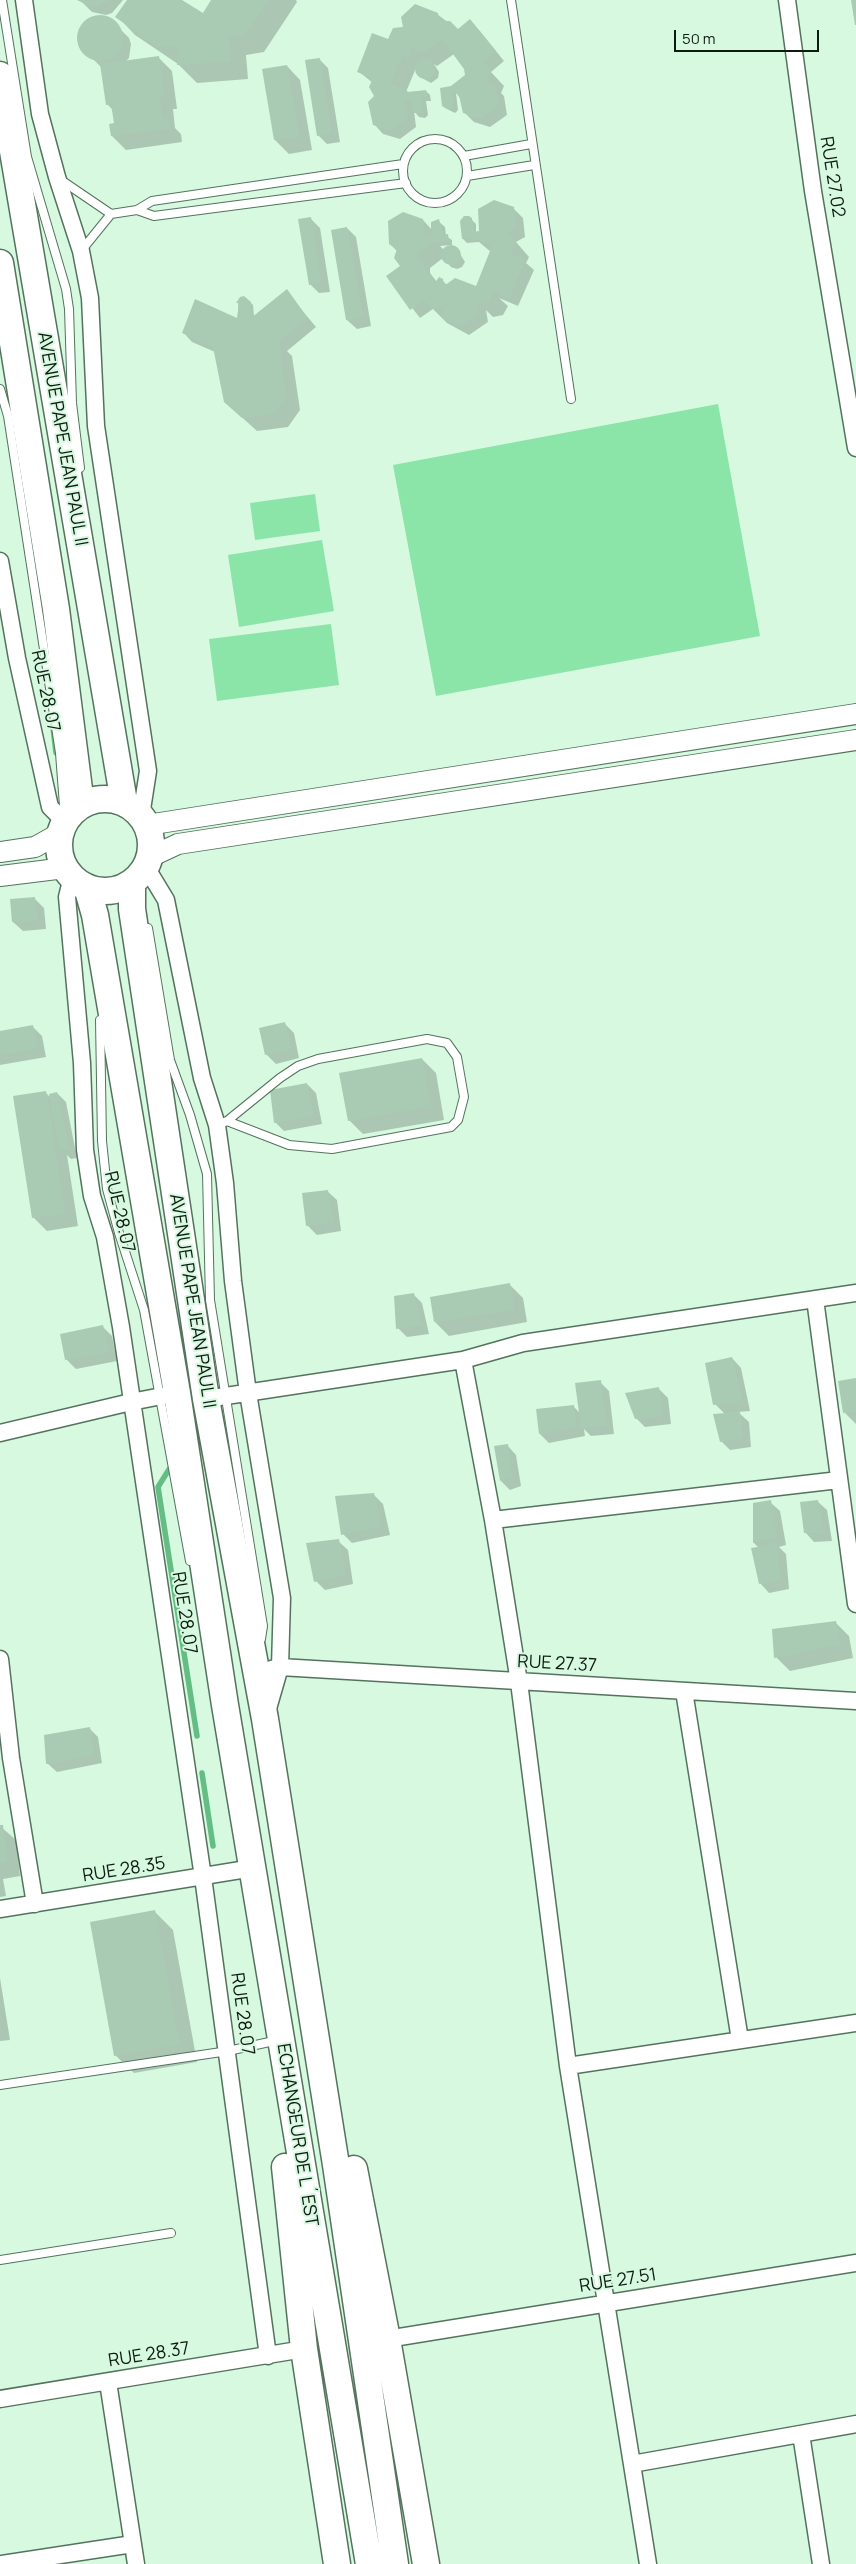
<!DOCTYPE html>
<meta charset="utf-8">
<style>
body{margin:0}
#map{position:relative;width:856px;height:2564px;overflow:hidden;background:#d6f9e0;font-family:Manrope,sans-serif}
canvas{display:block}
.scale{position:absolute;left:674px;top:30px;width:145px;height:22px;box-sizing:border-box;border:2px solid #0e1b12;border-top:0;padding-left:6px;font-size:15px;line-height:18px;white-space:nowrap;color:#0e1b12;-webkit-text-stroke:4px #d6f9e0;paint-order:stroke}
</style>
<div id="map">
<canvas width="856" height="2564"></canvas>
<div class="scale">50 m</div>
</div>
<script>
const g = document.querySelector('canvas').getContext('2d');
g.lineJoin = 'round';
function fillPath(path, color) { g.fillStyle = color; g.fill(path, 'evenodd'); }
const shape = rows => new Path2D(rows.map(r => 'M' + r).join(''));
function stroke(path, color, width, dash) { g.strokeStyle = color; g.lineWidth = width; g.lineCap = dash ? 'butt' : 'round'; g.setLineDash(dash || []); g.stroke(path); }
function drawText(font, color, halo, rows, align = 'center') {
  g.font = font + ' Manrope,sans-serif'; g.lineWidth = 4; g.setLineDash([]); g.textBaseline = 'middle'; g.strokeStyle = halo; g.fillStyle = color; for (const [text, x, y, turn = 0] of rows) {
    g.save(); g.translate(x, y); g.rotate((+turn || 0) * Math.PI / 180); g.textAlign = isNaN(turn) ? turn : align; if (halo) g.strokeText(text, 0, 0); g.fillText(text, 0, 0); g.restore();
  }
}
const green = shape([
 [718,404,760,636,436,696,393,465],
 [315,494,320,531,255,540,250,503],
 [322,540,334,611,239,627,228,555],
 [331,624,339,685,217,701,209,639]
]);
const shadow = shape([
 [80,0,123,0,112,13,106,15,92,12],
 [129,0,180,0,203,15,212,0,296,0,297,2,264,52,246,55,248,79,197,83,178,64,135,35,117,16],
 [437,14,458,30,479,30,504,61,491,72,504,86,501,93,504,96,507,115,490,127,474,122,464,112,461,99,456,93,458,110,455,113,445,108,452,87,466,75,465,69,454,54,437,66,434,64,439,72,438,78,431,83,420,77,416,68,406,92,426,91,430,95,431,101,426,101,428,115,425,118,419,117,414,111,416,127,400,139,383,134,374,124,376,96,373,83,358,71,393,43,404,28],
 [102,16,109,18,129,38,131,44,129,58,125,62,158,57,172,71,177,109,173,109,175,128,181,134,182,142,126,150,112,136,115,124,114,111,107,104,102,68,80,46,79,31,88,20],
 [319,59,328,68,340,142,327,144,318,135],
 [287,66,300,80,312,150,289,154,275,140],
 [513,208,523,218,525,237,516,242,529,257,526,263,534,270,518,306,499,298,508,306,503,315,493,317,486,310,488,322,469,335,447,323,433,309,420,318,388,277,402,266,397,251,390,244,423,220,432,230,437,220,445,227,446,236,452,240,452,245,440,246,444,250,452,247,457,249,465,262,462,267,457,269,451,267,443,258,430,268,430,273,437,282,442,280,447,285,477,287,491,252,479,242,467,243,463,239,471,219,476,224,476,232,480,232],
 [310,218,320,228,330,292,319,293,310,284],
 [347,228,356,237,371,326,357,329,347,320],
 [286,291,316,327,287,351,292,356,300,410,288,427,257,431,225,402,215,352,192,342,183,332,239,320,238,301,249,301,253,305,254,316],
 [35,899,44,908,46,929,23,931,13,922],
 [284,1023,294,1033,299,1058,276,1064,266,1054],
 [33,1027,42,1036,46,1057,0,1065,0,1032],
 [422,1059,436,1073,444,1120,363,1134,349,1120],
 [307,1084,316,1093,322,1124,284,1131,275,1122],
 [45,1092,51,1098,57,1093,66,1102,77,1158,71,1159,67,1155,78,1226,47,1231,33,1217],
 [327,1191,337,1200,341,1231,317,1235,307,1225],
 [509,1284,523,1298,527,1322,449,1336,435,1322],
 [413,1294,422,1303,429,1334,407,1337,398,1328],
 [103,1327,112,1336,117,1361,76,1369,67,1360,61,1335],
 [732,1358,741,1368,750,1411,738,1412,749,1422,751,1447,730,1450,721,1441,725,1414,715,1404],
 [856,1380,856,1424,845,1413,839,1382],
 [600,1382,609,1391,614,1434,591,1436,584,1429,585,1436,549,1443,540,1434,573,1406,580,1413],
 [658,1388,668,1398,671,1424,645,1427,636,1418],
 [507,1445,516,1455,521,1486,510,1490,501,1481],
 [374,1495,383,1504,390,1535,352,1543,343,1534],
 [817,1501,827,1510,832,1541,814,1542,805,1532],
 [770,1502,780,1511,786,1545,779,1547,786,1554,789,1589,769,1593,760,1583,759,1548,754,1543,754,1504],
 [338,1541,348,1550,353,1584,325,1590,316,1581],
 [835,1622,849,1636,853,1658,790,1671,776,1657],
 [89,1728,98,1737,102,1763,57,1772,47,1763],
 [0,1826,16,1840,20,1876,3,1879,6,1896,0,1897],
 [155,1912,173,1930,197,2062,134,2073,115,2055],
 [0,1978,10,2040,0,2041]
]);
const stream = shape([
 [28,517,31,543],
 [53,728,56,753],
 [173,1463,158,1487,197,1736],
 [202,1773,213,1846]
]);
const building = shape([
 [77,0,109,0,96,6,89,6],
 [127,0,182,0,203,13,211,0,268,0,245,35,228,37,230,61,177,65,177,45,158,47,115,17],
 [851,0,856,0,856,25,855,25],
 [415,4,438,13,439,21,450,21,458,29,470,19,496,51,483,62,491,71,486,82,495,85,498,105,480,118,463,113,458,91,453,92,453,108,447,109,442,106,440,88,451,86,465,75,464,69,442,39,423,52,411,47,411,55,408,58,403,53,391,81,392,85,409,92,426,90,427,97,423,97,423,113,414,113,411,100,405,101,408,117,390,130,373,125,368,102,374,96,369,87,373,78,357,72,372,33,388,39,393,28,403,27,401,17],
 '77 38a23 23 0 1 1 46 0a23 23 0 1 1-46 0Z',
 [159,56,164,95,159,96,162,119,167,118,169,128,111,136,109,124,114,123,111,104,106,105,100,64],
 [320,58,331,133,317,136,305,60],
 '415 69a10 10 0 1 1 20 0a10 10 0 1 1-20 0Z',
 [287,65,299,136,274,140,262,69],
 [494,200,514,207,516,227,508,232,516,242,510,253,525,260,509,298,495,291,489,301,478,304,479,313,459,326,442,318,442,308,432,309,424,300,410,310,386,276,400,266,394,258,397,249,389,244,388,221,403,212,423,219,425,236,431,235,431,222,439,219,443,235,448,234,449,241,432,243,417,254,417,258,435,283,439,277,443,279,444,286,455,278,476,286,490,251,490,245,474,238,462,239,460,221,464,216,469,216,472,218,473,232,479,231,478,209],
 [311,217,321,283,309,285,298,219],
 [347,227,363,317,346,320,331,230],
 '441 255a10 10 0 1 1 20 0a10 10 0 1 1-20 0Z',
 [287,289,307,317,279,341,286,396,274,413,242,418,224,402,213,347,182,333,195,299,237,318,239,303,236,303,240,297,244,296,251,302,251,318],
 [35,897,37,920,12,922,10,899],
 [285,1022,291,1049,265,1055,259,1028],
 [33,1025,37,1048,0,1055,0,1031],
 [422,1058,431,1106,348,1121,339,1073],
 [307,1083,313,1115,274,1123,270,1090],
 [46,1091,65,1213,32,1218,13,1096],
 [57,1092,69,1149,60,1150,49,1094],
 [328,1190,333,1222,306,1226,302,1193],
 [510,1283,514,1309,434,1322,430,1297],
 [414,1293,421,1325,396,1329,394,1296],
 [103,1325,109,1352,65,1360,60,1334],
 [732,1357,742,1402,713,1405,705,1363],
 [856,1378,856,1411,843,1413,838,1381],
 [601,1380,606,1425,581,1427,575,1383],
 [659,1387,663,1415,635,1419,625,1393],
 [574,1405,576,1427,539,1434,536,1409],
 [740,1412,742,1438,720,1442,713,1414],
 [508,1444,512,1477,500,1481,494,1446],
 [374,1493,381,1526,341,1535,335,1496],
 [771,1500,777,1536,753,1543,753,1503],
 [818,1500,823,1533,804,1533,800,1502],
 [339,1539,345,1575,314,1582,306,1543],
 [777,1544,780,1580,759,1584,751,1548],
 [836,1621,840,1644,774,1658,772,1629],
 [90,1727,94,1754,46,1764,44,1735],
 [0,1825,3,1825,7,1862,0,1863],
 [155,1910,179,2044,114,2056,90,1922]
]);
const service = shape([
 [2,0,27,157,66,289,69,309,72,403,80,468],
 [511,0,571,399],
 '403 171a32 32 0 1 1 64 0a32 32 0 1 1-64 0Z',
 [464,156,531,144],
 [467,176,534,165],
 [61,180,111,214],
 [137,210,154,216,406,183],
 [81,251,111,214,137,210,152,201,403,164],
 [0,389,8,416,60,753,65,819],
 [148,928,170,1060,190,1115,207,1174,210,1300,263,1626,261,1639],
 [100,1020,102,1141,107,1189,119,1233,144,1310,190,1561],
 [217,1125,227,1121,280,1078,298,1066,318,1059,427,1039,447,1043,457,1057,464,1097,458,1120,451,1127,332,1149,289,1145,227,1121],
 [0,2085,228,2051,274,2041],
 [0,2260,171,2233]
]);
const minor = shape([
 [24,0,40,114,57,177,81,251,90,298,96,426,148,771,141,816],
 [787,0,813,191,856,448],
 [0,561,17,658,50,807,65,822],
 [146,867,166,900,202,1078,217,1125,225,1183,233,1281,248,1393,282,1598,280,1667,267,1712],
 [72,877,67,897,82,1063,85,1150,92,1196,105,1237,121,1327,203,1877,268,2356],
 [815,1299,856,1604],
 [463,1360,493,1520,519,1682,568,2066,648,2564],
 [206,1399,463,1360,523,1343,856,1293],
 [0,1433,131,1402,177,1393],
 [493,1520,839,1480],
 [0,1659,11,1758,35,1904],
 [271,1669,280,1667,856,1701],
 [684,1691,740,2040],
 [0,1909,253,1868],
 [568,2066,856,2023],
 [387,2339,856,2263],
 [108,2382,136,2564],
 [0,2399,304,2349],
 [801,2434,821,2564],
 [632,2464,856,2424],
 [2,2564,133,2544]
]);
const tertiary = shape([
 [147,825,856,714],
 [0,852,35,847,60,833],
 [150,857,178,844,856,740],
 [0,876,65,868]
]);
const trunk = shape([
 [0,75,124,802],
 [0,263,56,609,81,805],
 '59 845a46 46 0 1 1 92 0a46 46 0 1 1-92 0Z',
 [132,882,132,909,206,1399,265,1719,336,2165,395,2564],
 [87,887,95,915,177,1393,225,1705,369,2564],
 [285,2167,304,2349,337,2564],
 [354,2169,387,2339,426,2564]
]);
const streetNames = [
 ["RUE 27.02",832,177,81],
 ["AVENUE PAPE JEAN PAUL II",62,439,80],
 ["RUE 28.07",45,691,78],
 ["RUE 28.07",119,1212,77],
 ["AVENUE PAPE JEAN PAUL II",192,1301,81],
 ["RUE 28.07",184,1613,81],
 ["RUE 27.37",557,1664,3],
 ["RUE 28.35",124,1870,-9],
 ["RUE 28.07",242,2014,82],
 ["ECHANGEUR DE L´EST",297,2135,81],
 ["RUE 27.51",618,2281,-9],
 ["RUE 28.37",149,2355,-9]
];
fillPath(green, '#8be5a8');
fillPath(shadow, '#0003');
stroke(stream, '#64be84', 5.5);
fillPath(building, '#a9cbb3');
stroke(service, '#54735d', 10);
stroke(minor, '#54735d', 19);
stroke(tertiary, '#54735d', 22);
stroke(trunk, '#54735d', 29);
stroke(service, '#fff', 8);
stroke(minor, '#fff', 16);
stroke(tertiary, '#fff', 20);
stroke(trunk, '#fff', 26);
drawText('18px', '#0e1b12', '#d6f9e0', streetNames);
</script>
